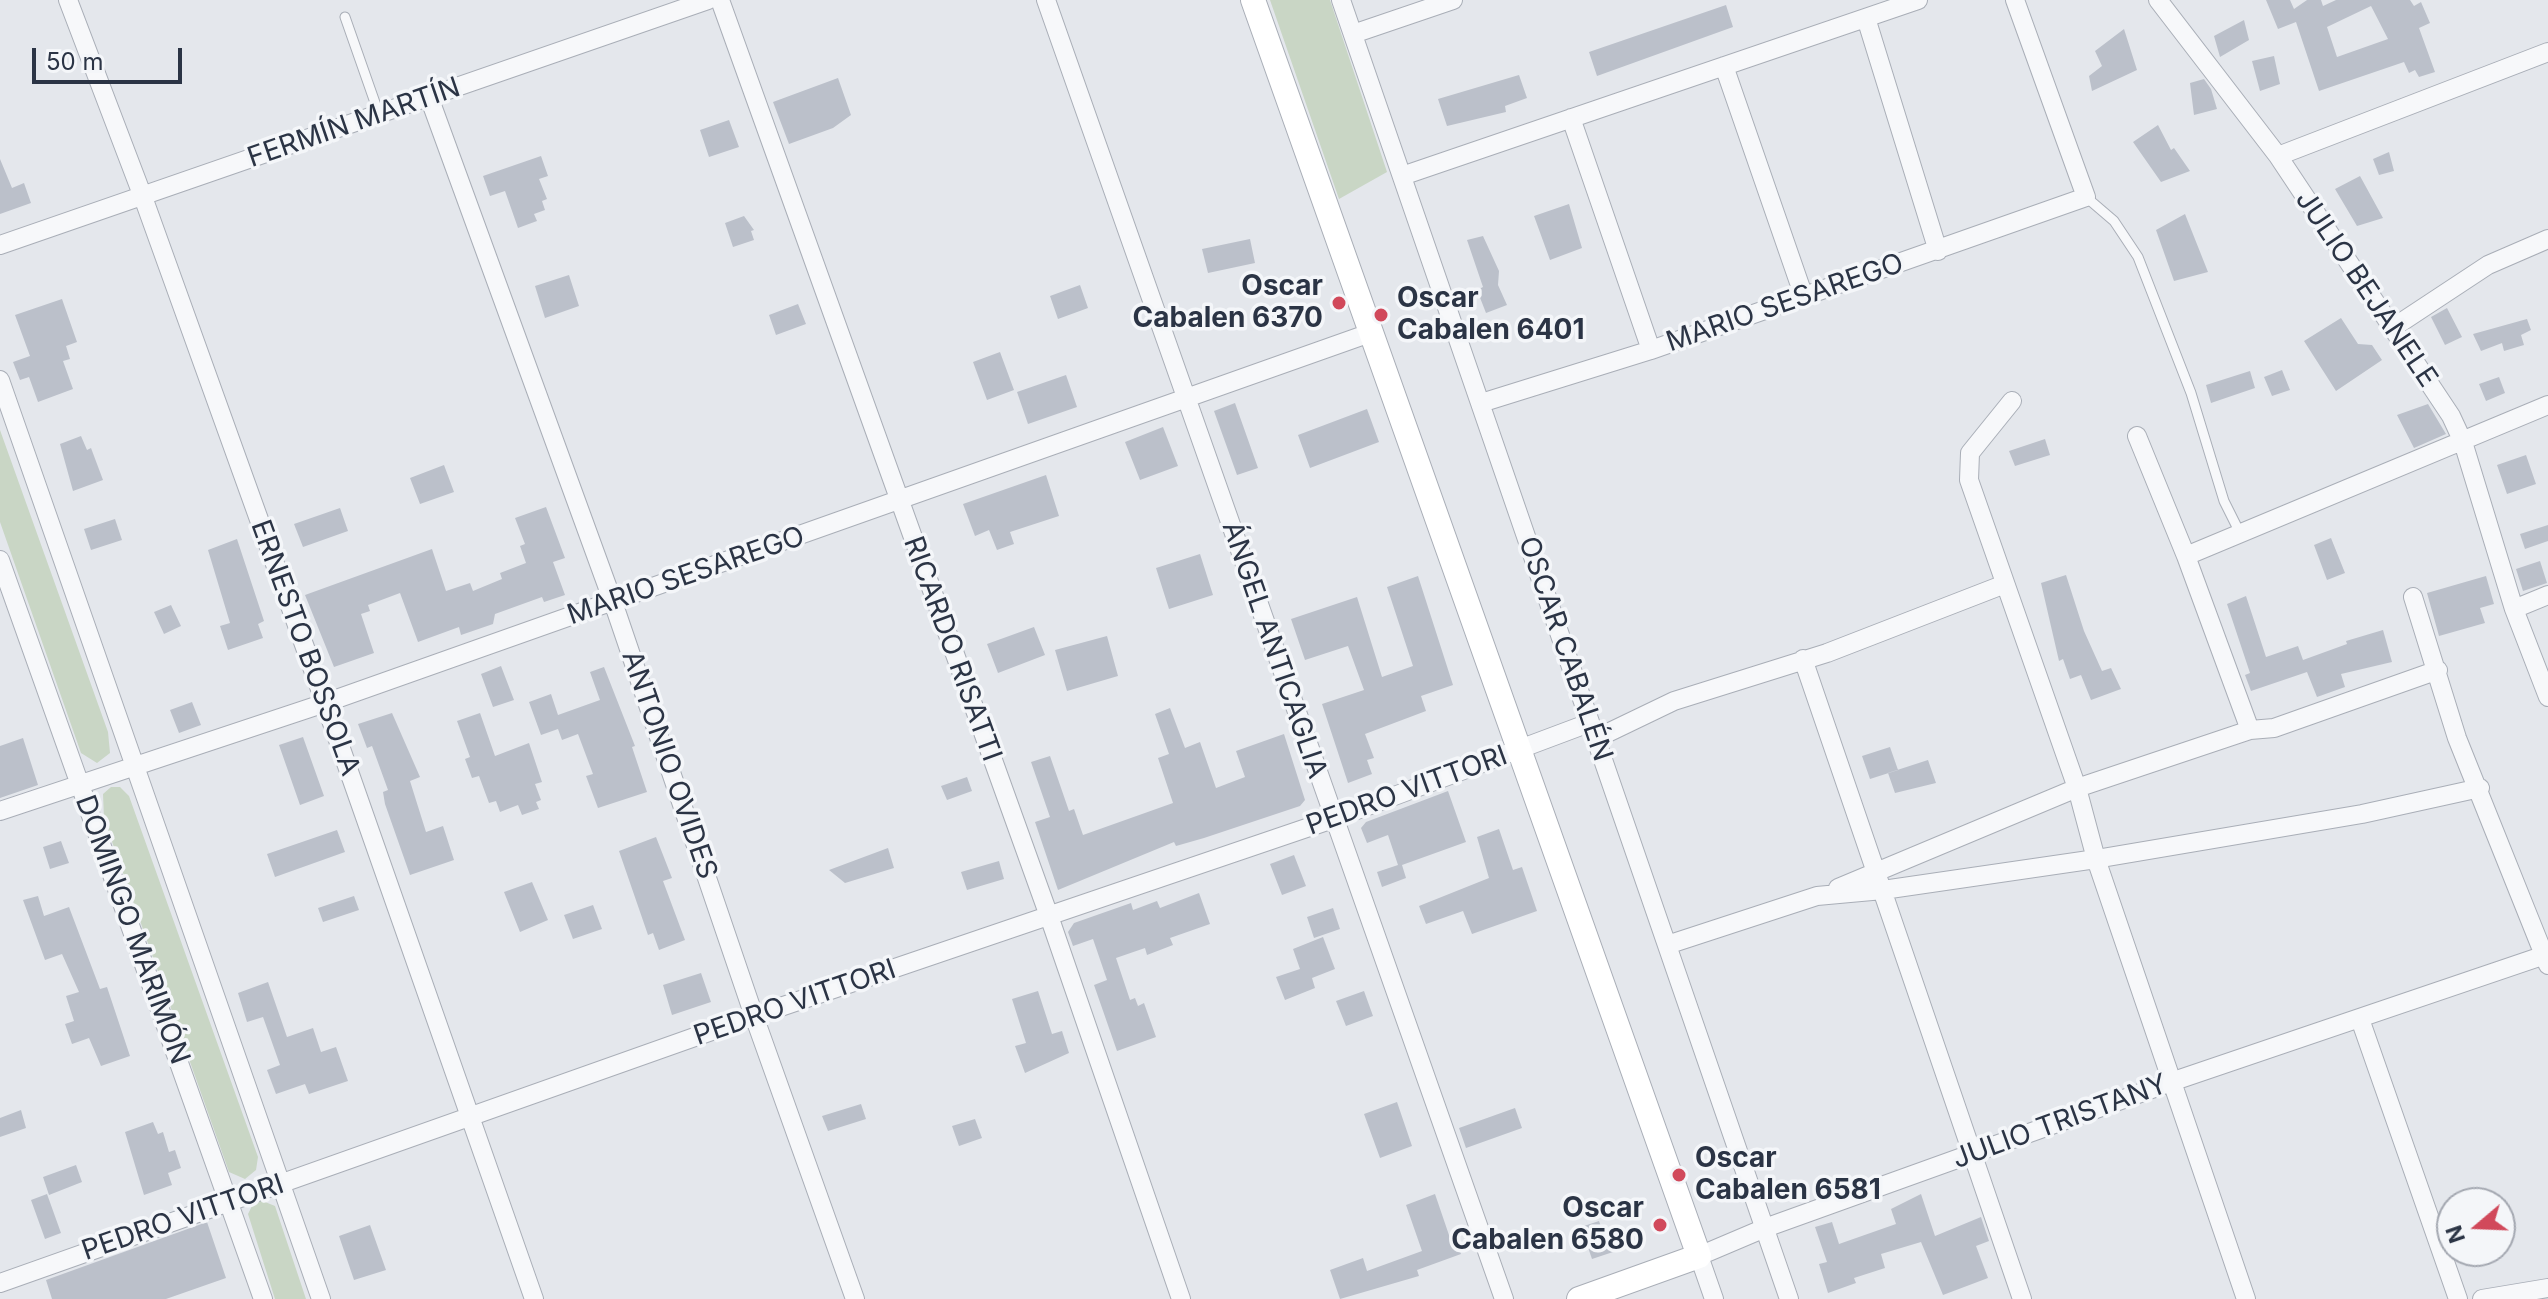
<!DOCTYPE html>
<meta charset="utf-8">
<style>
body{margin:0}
#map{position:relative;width:2548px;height:1299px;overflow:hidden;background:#e4e7ec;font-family:Inter,sans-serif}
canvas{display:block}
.north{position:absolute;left:2436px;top:1187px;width:80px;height:80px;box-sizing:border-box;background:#f4f6f9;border:2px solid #a4a8b1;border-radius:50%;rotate:251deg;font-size:22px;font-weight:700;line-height:32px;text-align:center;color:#2b3445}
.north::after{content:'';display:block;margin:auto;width:28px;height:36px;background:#d1495b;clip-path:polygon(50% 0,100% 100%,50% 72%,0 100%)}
.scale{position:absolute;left:32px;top:48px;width:150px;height:36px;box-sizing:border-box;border:4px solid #2b3445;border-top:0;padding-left:10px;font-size:24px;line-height:28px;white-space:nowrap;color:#2b3445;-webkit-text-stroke:6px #f4f6f9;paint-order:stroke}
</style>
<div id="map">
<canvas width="2548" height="1299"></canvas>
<div class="north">N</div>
<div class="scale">50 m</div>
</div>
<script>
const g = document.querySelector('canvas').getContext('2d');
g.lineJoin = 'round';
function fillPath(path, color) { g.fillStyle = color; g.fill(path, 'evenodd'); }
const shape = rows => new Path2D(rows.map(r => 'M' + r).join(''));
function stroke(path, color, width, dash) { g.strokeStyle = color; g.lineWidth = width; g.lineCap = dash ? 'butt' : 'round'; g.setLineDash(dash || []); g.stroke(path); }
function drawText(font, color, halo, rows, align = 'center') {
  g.font = font + ' Inter,sans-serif'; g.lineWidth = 7; g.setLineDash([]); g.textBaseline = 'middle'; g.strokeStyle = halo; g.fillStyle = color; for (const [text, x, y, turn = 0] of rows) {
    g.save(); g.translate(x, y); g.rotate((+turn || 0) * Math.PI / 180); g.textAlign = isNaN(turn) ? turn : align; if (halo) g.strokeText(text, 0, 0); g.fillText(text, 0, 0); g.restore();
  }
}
const green = shape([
 [1270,0,1330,0,1387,172,1339,199],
 [0,430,108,732,110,753,97,763,81,753,0,522],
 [111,787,120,787,129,796,258,1157,256,1170,245,1179,229,1172,104,819,103,794],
 [260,1200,275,1206,306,1299,275,1299,248,1214,254,1202]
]);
const building = shape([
 [2266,0,2290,0,2294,9,2307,0,2321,0,2323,6,2336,0,2410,0,2414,6,2421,2,2430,23,2419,28,2435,72,2419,77,2415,70,2409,73,2404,62,2319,91,2296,22,2278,29],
 [2371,6,2388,39,2337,57,2327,27],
 [1726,5,1733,27,1597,76,1589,52],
 [2244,20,2249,40,2220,57,2214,36],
 [2124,29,2137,70,2092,91,2089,76,2102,66,2095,51],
 [2274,56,2280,84,2260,91,2252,61],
 [1519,75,1527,98,1505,106,1506,112,1447,126,1438,99],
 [838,78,851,115,833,128,789,144,773,102],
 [2204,79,2211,89,2217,109,2194,115,2190,83],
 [729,120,739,147,709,157,700,130],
 [2158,125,2171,150,2174,148,2190,171,2161,182,2133,142],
 [2389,152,2394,171,2379,175,2373,159],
 [541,156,548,176,539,179,547,199,542,201,545,210,534,214,537,221,518,228,505,191,490,196,483,176],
 [0,159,12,188,24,183,31,203,0,214],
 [2360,176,2383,218,2357,226,2335,189],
 [1569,204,1582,248,1550,260,1534,216],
 [2185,214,2208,272,2174,281,2156,230],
 [744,216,754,230,751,231,754,240,733,247,725,223],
 [1483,236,1499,271,1498,285,1507,305,1486,313,1477,290,1483,287,1467,240],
 [1250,239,1255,263,1208,273,1202,249],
 [569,275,579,306,545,318,535,286],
 [1080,285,1088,308,1058,319,1050,296],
 [62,299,77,342,66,346,70,359,63,361,73,389,38,402,29,377,20,380,13,362,30,356,15,315],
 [798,304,806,324,776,335,769,315],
 [2447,308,2462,337,2445,345,2431,317],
 [2341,318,2358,344,2372,345,2382,360,2336,391,2304,341],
 [2527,319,2531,330,2521,335,2524,345,2504,351,2502,343,2481,351,2473,334],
 [1000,352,1014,390,987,400,973,362],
 [2282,370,2290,390,2272,396,2264,377],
 [2250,371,2255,388,2211,403,2206,385],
 [1066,375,1077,407,1028,424,1017,392],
 [2499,377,2505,393,2486,401,2479,384],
 [1235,403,1258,468,1237,475,1214,411],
 [2428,404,2446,434,2414,448,2397,415],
 [1367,409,1379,442,1310,468,1298,435],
 [1163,427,1178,466,1140,480,1125,442],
 [81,436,87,450,91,448,103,480,73,491,60,444],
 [2045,439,2050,455,2015,466,2009,451],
 [2526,455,2536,484,2507,494,2497,465],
 [444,465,454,492,420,504,410,478],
 [1046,475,1059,516,1010,532,1014,544,997,550,989,530,975,536,963,504],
 [546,507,565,558,553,562,565,595,544,602,542,597,495,614,493,624,461,635,459,627,418,642,400,593,368,605,370,611,361,614,374,653,334,667,305,595,432,549,446,591,470,583,473,591,502,579,500,573,526,563,520,546,525,544,515,518],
 [340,508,348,531,303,547,294,524],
 [115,519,122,540,91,550,84,529],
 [2548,525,2548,541,2525,549,2520,534],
 [2331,538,2345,573,2327,580,2314,545],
 [237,539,264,621,258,624,263,638,228,650,220,626,230,623,208,550],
 [1200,554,1213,595,1169,609,1156,568],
 [2540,561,2547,583,2523,591,2516,569],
 [2066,575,2084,631,2102,671,2111,668,2121,689,2091,700,2081,675,2070,679,2063,659,2059,661,2041,583],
 [1418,576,1453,685,1421,696,1426,711,1365,734,1374,758,1367,760,1372,774,1348,783,1322,704,1364,690,1348,646,1305,660,1291,619,1357,597,1382,677,1413,666,1387,587],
 [2486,576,2494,604,2480,608,2485,623,2439,636,2427,593],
 [2246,596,2266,657,2298,646,2303,660,2347,644,2346,641,2383,630,2392,662,2341,674,2345,687,2317,697,2307,672,2251,691,2245,675,2250,673,2227,604],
 [171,605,181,626,164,634,154,612],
 [1034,627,1045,655,998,673,987,644],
 [1107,636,1118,676,1067,691,1055,650],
 [501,666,514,700,493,707,481,674],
 [604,667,635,746,632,747,647,792,598,808,586,776,593,774,578,734,562,740,558,729,541,735,529,702,551,694,558,715,600,700,590,672],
 [192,702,201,725,179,733,170,710],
 [1170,708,1185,748,1200,742,1216,788,1245,777,1236,751,1284,734,1305,800,1300,806,1204,838,1176,846,1174,842,1058,890,1035,822,1050,817,1031,762,1050,756,1069,811,1074,809,1083,835,1173,803,1158,758,1169,754,1155,714],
 [392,713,420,777,410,781,426,832,443,826,454,860,410,875,385,804,383,792,388,790,372,746,367,748,358,724],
 [480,713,495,756,529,743,542,782,535,784,541,800,536,802,539,809,522,815,518,805,500,812,496,801,489,803,479,776,472,778,465,759,470,757,457,721],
 [303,737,324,796,300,805,279,745],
 [23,738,38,785,0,798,0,746],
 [1890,747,1898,770,1870,779,1862,756],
 [1928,760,1936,783,1895,793,1888,773],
 [967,777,972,791,947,800,941,786],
 [1448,791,1466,842,1402,865,1406,878,1382,887,1377,872,1398,865,1388,835,1367,843,1361,828,1366,822],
 [1499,829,1513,870,1522,867,1537,911,1472,934,1463,911,1426,924,1419,906,1489,878,1477,837],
 [337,830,345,852,275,877,267,854],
 [656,837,672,878,663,881,685,940,659,950,653,933,648,935,619,851],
 [61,841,69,863,50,869,43,847],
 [888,848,894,868,845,883,829,870],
 [1294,855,1306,886,1282,895,1270,864],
 [999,861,1004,879,967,890,961,872],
 [532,882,548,920,520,932,504,892],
 [1199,893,1210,924,1170,938,1173,945,1147,955,1145,948,1116,958,1130,1000,1135,998,1138,1006,1144,1003,1156,1037,1117,1051,1094,985,1107,980,1093,939,1073,946,1068,932,1074,923,1131,903,1133,910,1157,901,1160,908],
 [38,896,44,916,69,907,100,989,107,987,130,1056,101,1066,89,1038,72,1044,65,1024,74,1021,66,996,79,992,62,954,45,960,23,900],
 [354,896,359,910,323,922,318,908],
 [593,905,602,929,573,939,564,915],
 [1333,908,1340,929,1314,938,1307,917],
 [1323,937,1335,969,1312,978,1315,988,1285,1000,1276,977,1300,969,1293,949],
 [701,973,711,1002,672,1015,663,985],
 [268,982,287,1037,313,1028,321,1052,336,1047,348,1081,309,1094,305,1084,276,1094,267,1070,280,1065,263,1017,247,1022,238,993],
 [1038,991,1052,1034,1062,1031,1069,1053,1025,1073,1015,1046,1026,1043,1012,999],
 [1364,991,1373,1016,1346,1026,1336,1001],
 [1397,1102,1412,1146,1380,1158,1364,1114],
 [861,1104,866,1119,828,1131,822,1116],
 [1515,1108,1522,1128,1466,1148,1459,1128],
 [21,1110,26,1128,0,1137,0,1118],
 [975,1119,982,1138,959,1146,952,1126],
 [153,1122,158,1134,163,1132,169,1152,175,1150,181,1168,168,1173,172,1185,144,1195,125,1132],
 [76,1165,82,1182,49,1195,43,1177],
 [47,1194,61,1233,45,1239,31,1200],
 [1435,1194,1450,1238,1455,1237,1461,1254,1417,1270,1419,1276,1340,1299,1330,1270,1363,1258,1367,1271,1422,1251,1406,1205],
 [1921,1194,1935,1236,1981,1217,1989,1241,1976,1246,1988,1278,1943,1295,1921,1242,1881,1254,1885,1268,1854,1278,1856,1283,1828,1293,1819,1264,1827,1262,1815,1227,1832,1222,1839,1244,1896,1224,1891,1209],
 [1599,1221,1605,1238,1614,1235,1619,1250,1592,1259,1581,1227],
 [207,1222,226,1278,166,1299,52,1299,46,1280],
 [370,1225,386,1270,354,1280,339,1236]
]);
const service = shape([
 [345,17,379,114],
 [2086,197,2114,221,2138,257,2191,393,2224,501,2240,533]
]);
const minor = shape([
 [68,0,143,197,325,703,534,1299],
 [720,0,1049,916,1181,1299],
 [1046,0,1504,1299],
 [1341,0,1789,1299],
 [2158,0,2278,156,2451,416,2463,442,2514,609,2548,697],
 [1866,18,1938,251],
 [1353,34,1453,0],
 [1724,66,1804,297],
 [429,97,613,602,754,1016,855,1299],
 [1571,118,1651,350],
 [2278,156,2548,52],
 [1402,176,1918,0],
 [0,245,708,0],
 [2391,329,2488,265,2548,239],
 [0,380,321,1299],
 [2012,401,1970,453,1969,480,2077,788,2096,859,2246,1299],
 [1481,403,1651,350,2086,197,2015,0],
 [2137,436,2186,556,2250,730],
 [2186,556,2548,405],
 [0,560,263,1299],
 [2413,597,2457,738,2548,965],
 [2514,609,2548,595],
 [1803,659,2022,1299],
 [1595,739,1674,701,1827,653,2005,584],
 [0,811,325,703,1370,333],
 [1838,888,2077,788,2250,730,2274,728,2438,670],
 [1667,945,1817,896,1883,890,2096,859,2362,814,2480,788],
 [2360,1019,2458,1299],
 [0,1283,754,1016,1333,819,1589,723],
 [1714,1299,1699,1256,1765,1228,2171,1082,2548,954],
 [2482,1299,2548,1288]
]);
const secondary = shape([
 [1253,0,1699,1256,1579,1299]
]);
const markers = [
 [1339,303,8,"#d1495b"],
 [1381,315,8,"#d1495b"],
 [1679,1175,8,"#d1495b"],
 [1660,1225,8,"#d1495b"]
];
const streetNames = [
 ["FERMÍN MARTÍN",354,123,-19],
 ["JULIO BEJANELE",2366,289,56],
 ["MARIO SESAREGO",1785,303,-19],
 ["MARIO SESAREGO",686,576,-19],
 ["ERNESTO BOSSOLA",305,648,70],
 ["RICARDO RISATTI",952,649,70],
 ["OSCAR CABALÉN",1565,649,71],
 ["ÁNGEL ANTICAGLIA",1274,650,71],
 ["ANTONIO OVIDES",669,765,71],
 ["PEDRO VITTORI",1407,791,-20],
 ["DOMINGO MARIMÓN",132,930,70],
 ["PEDRO VITTORI",795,1003,-19],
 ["JULIO TRISTANY",2060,1122,-20],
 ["PEDRO VITTORI",183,1218,-19]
];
const poiNames = [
 ["Oscar",1323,287],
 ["Cabalen 6370",1323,319],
 ["Oscar",1397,299,"left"],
 ["Cabalen 6401",1397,331,"left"],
 ["Oscar",1695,1159,"left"],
 ["Cabalen 6581",1695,1191,"left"],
 ["Oscar",1644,1209],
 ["Cabalen 6580",1644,1241]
];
fillPath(green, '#c9d6c5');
fillPath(building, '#bbc0ca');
stroke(service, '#a9aeb7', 11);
stroke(minor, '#a9aeb7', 20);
stroke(secondary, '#a9aeb7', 26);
stroke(service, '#f7f8fa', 9);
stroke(minor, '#f7f8fa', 18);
stroke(secondary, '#fff', 24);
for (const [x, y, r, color] of markers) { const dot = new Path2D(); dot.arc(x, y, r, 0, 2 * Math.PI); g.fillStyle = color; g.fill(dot); stroke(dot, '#f4f6f9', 3); }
drawText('28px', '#2b3445', '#f4f6f9', streetNames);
drawText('bold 28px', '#2b3445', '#f4f6f9', poiNames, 'right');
</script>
